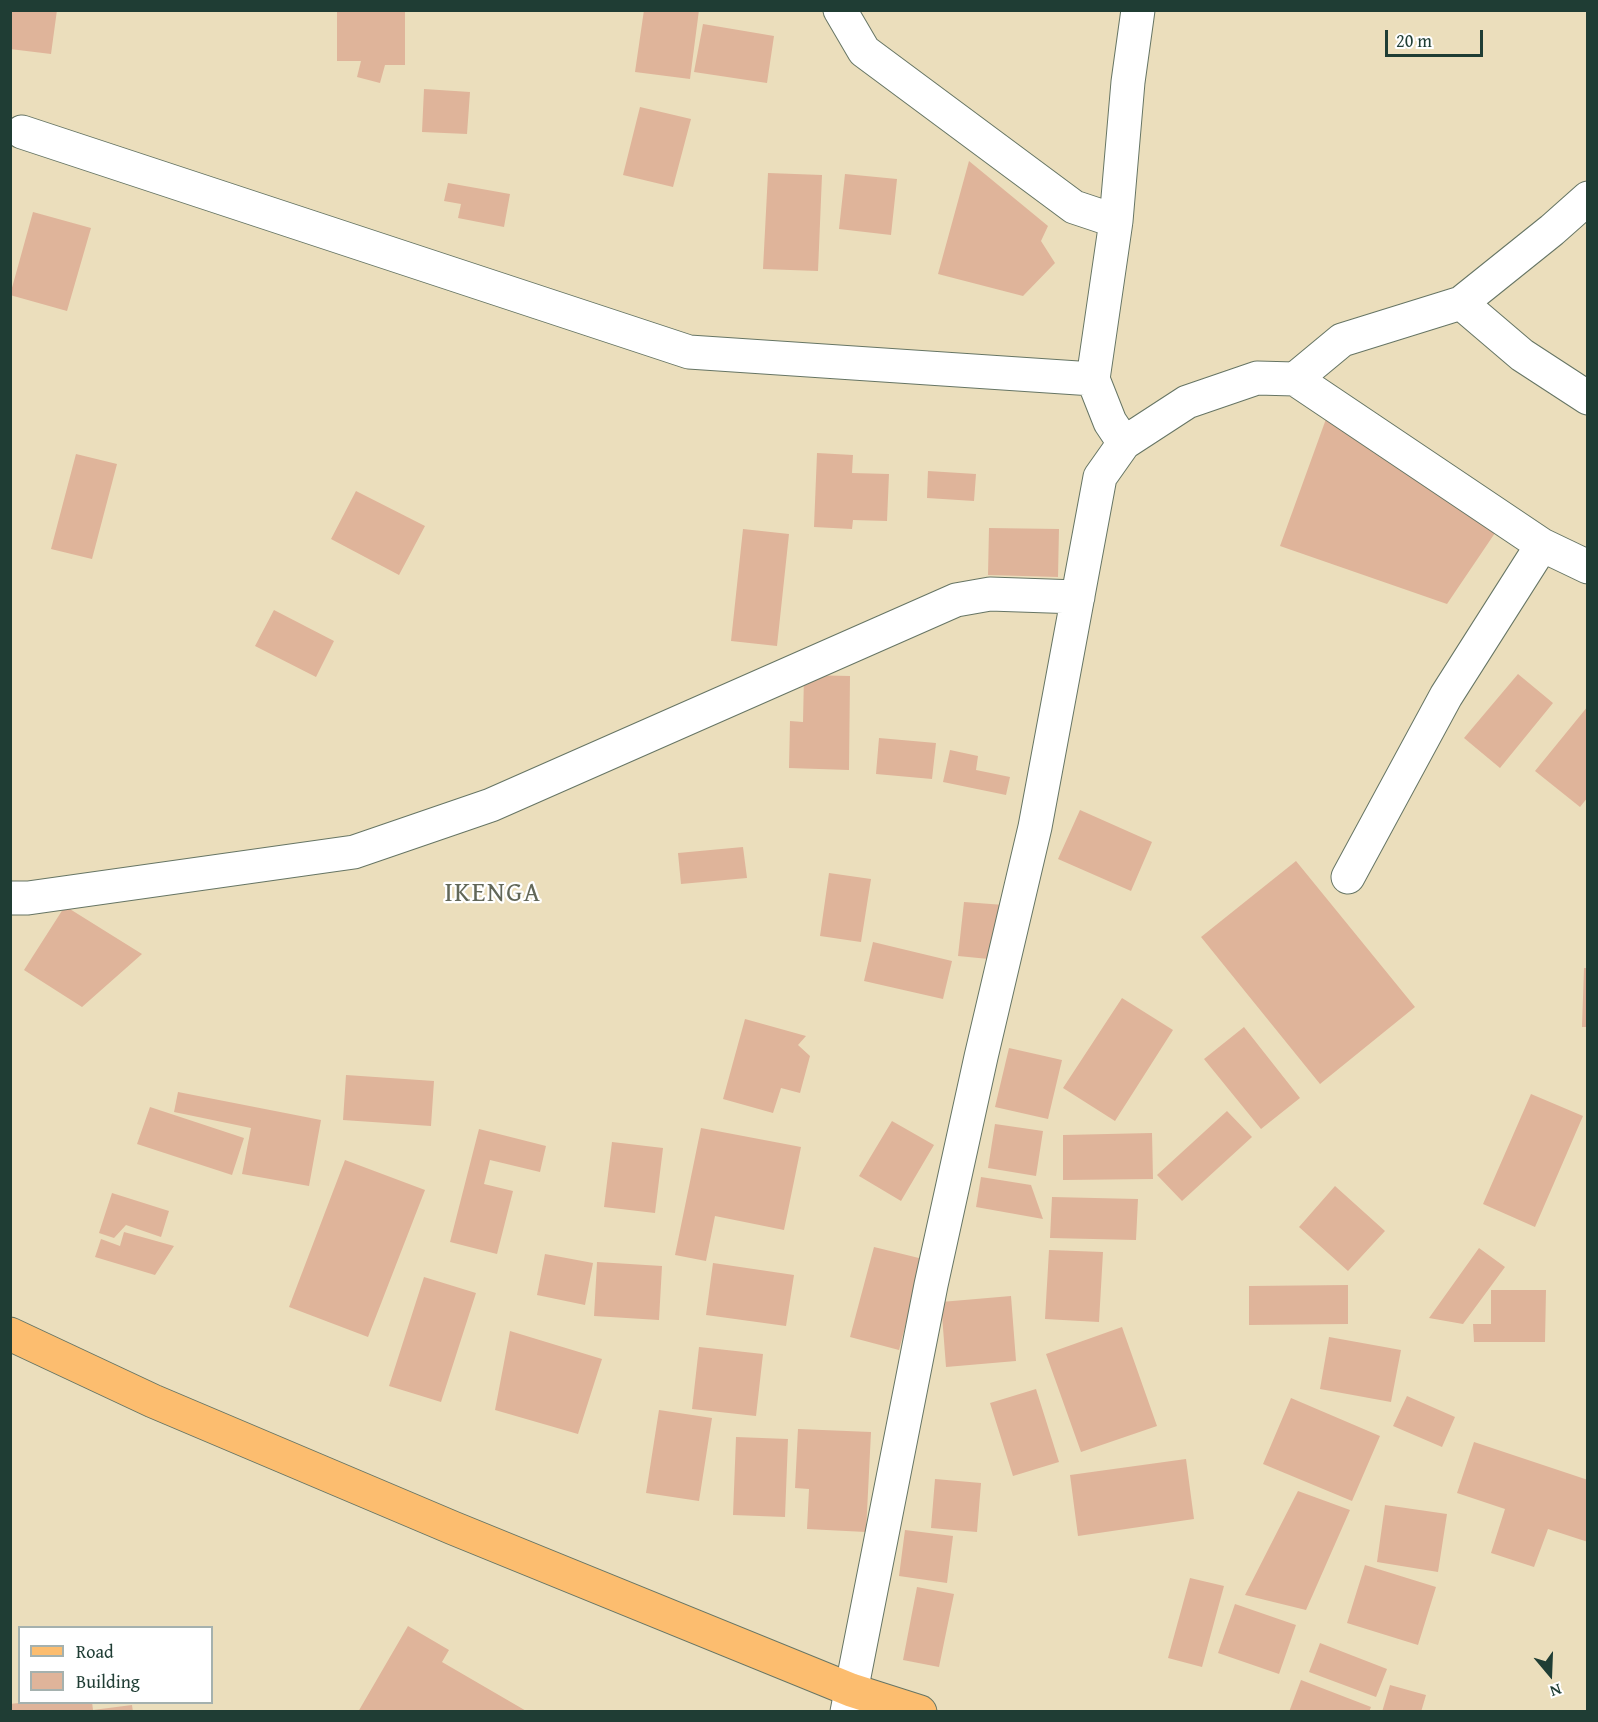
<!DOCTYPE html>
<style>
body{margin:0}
#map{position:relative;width:1598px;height:1722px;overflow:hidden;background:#ebdebc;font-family:"Gentium Book Plus",serif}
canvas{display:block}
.frame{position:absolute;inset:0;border:12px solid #1f3d34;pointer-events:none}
.legend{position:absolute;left:18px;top:1626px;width:195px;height:78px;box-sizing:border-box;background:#fff;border:2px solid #a5b1ae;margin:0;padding:8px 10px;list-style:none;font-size:18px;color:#1f3d34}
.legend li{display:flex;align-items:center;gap:12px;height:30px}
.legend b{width:30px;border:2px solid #a5b1ae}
.north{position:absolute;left:1520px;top:1644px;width:60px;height:60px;-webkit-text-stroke:4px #fff;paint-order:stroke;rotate:161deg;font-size:16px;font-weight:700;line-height:24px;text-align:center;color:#1f3d34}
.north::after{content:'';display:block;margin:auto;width:21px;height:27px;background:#1f3d34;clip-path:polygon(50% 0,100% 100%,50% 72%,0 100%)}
.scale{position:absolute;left:1385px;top:30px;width:98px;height:27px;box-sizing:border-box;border:3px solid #1f3d34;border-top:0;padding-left:8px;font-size:18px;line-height:21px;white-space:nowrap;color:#1f3d34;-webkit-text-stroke:4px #fff;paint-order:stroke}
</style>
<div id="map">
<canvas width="1598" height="1722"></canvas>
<div class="frame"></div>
<ul class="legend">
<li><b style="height:8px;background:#fcbd6f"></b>Road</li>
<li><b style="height:16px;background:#dfb49a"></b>Building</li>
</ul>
<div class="north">N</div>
<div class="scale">20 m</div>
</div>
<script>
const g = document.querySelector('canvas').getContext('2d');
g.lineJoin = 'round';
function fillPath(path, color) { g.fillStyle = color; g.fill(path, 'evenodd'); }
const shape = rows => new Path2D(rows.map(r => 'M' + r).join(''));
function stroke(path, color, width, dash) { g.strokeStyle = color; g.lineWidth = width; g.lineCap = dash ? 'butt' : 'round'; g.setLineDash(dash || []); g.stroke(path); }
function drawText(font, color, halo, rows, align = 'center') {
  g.font = font + ' "Gentium Book Plus",serif'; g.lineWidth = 4.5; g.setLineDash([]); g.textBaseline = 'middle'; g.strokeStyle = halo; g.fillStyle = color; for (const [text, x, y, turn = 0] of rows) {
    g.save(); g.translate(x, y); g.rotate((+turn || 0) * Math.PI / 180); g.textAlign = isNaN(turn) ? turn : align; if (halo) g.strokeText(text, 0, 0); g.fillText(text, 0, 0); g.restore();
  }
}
const building = shape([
 [10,10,57,10,51,54,10,49],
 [337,10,405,10,405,65,385,65,380,83,357,77,361,61,337,61],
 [644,10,699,10,690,79,635,72],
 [703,24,774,36,767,83,694,72],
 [424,89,470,92,467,134,422,132],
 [640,107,691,119,673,187,623,175],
 [969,161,1048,226,1041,241,1055,263,1023,296,938,274],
 [768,173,822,175,818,271,763,269],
 [845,174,897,179,891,235,839,229],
 [448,183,510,194,504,227,458,218,461,204,444,201],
 [33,212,91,228,67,311,10,295],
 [1326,419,1495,533,1447,604,1280,546],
 [817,453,853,455,852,473,889,474,887,521,853,520,852,529,814,527],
 [76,454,117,464,92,559,51,549],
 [928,471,976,474,974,501,927,498],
 [356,491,425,526,399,575,331,539],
 [989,528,1059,529,1058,577,988,575],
 [743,529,789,534,777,646,731,641],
 [274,610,334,641,316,677,255,646],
 [1518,674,1553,703,1500,768,1464,738],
 [804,675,850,676,849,770,789,768,790,721,803,722],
 [1588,706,1588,797,1580,807,1535,771],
 [879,738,936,743,932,779,876,774],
 [950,750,978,756,976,770,1010,777,1006,795,943,782],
 [1080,810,1152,842,1131,891,1058,859],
 [743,847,747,878,681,884,678,853],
 [1296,861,1415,1007,1320,1084,1201,937],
 [829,873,871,879,861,942,820,936],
 [964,902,1004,905,999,960,958,956],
 [65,906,142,954,82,1007,24,970],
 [873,942,952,961,943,999,864,981],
 [1584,968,1588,968,1588,1027,1582,1027],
 [1122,998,1173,1030,1115,1121,1063,1088],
 [745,1019,806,1036,798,1045,810,1056,800,1093,781,1088,773,1113,723,1099],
 [1244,1027,1300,1098,1261,1129,1204,1059],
 [1009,1048,1062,1060,1048,1119,995,1107],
 [346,1075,434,1081,431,1126,343,1120],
 [178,1092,321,1120,309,1186,242,1174,251,1128,174,1112],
 [1531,1094,1583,1116,1535,1227,1483,1204],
 [150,1107,244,1138,232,1175,137,1144],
 [1227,1111,1252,1137,1182,1201,1157,1175],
 [892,1121,934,1145,901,1201,859,1176],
 [995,1124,1043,1131,1036,1176,988,1168],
 [701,1128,801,1147,784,1230,715,1216,706,1261,675,1255],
 [479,1129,546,1146,540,1172,490,1160,484,1184,513,1191,497,1254,450,1242],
 [1152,1133,1153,1179,1063,1180,1063,1135],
 [612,1142,663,1148,655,1213,604,1207],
 [345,1160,425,1190,368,1337,289,1307],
 [981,1177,1031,1185,1043,1219,976,1207],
 [1335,1186,1385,1231,1348,1271,1299,1227],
 [112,1193,169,1211,161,1237,126,1225,114,1238,99,1233],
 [1052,1197,1138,1199,1136,1240,1050,1238],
 [124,1232,174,1246,155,1275,95,1257,101,1239,120,1246],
 [874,1247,923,1259,899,1350,850,1337],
 [1479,1248,1505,1267,1463,1324,1429,1318],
 [1049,1250,1103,1252,1099,1322,1045,1319],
 [545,1254,593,1263,585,1305,537,1295],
 [597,1262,662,1266,659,1320,594,1316],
 [713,1263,794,1275,786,1326,706,1315],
 [424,1277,476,1293,441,1402,389,1386],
 [1348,1285,1348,1324,1249,1325,1249,1286],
 [1491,1290,1546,1290,1545,1342,1474,1342,1473,1324,1491,1324],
 [1011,1296,1016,1361,946,1367,941,1302],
 [1122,1327,1157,1426,1081,1452,1046,1354],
 [510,1331,602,1359,578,1434,495,1410],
 [1329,1337,1401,1350,1391,1402,1320,1389],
 [699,1347,763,1354,756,1416,692,1409],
 [1036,1389,1059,1462,1013,1476,990,1403],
 [1407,1396,1455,1417,1442,1447,1393,1426],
 [1291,1398,1380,1436,1352,1501,1263,1464],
 [659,1410,712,1418,699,1501,646,1493],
 [798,1429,871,1432,866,1532,807,1529,809,1489,795,1488],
 [736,1437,788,1439,785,1517,733,1515],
 [1474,1442,1588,1480,1588,1542,1548,1529,1534,1567,1491,1553,1505,1509,1457,1493],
 [1186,1459,1194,1519,1078,1536,1070,1475],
 [935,1479,981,1483,977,1532,931,1528],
 [1298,1491,1350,1510,1306,1610,1245,1595],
 [1385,1505,1447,1514,1438,1572,1377,1562],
 [905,1530,953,1536,947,1583,899,1576],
 [1365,1565,1436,1587,1418,1645,1347,1623],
 [1190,1578,1224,1586,1202,1667,1168,1658],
 [917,1587,954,1594,939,1667,903,1660],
 [1235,1604,1296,1625,1279,1674,1218,1653],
 [408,1626,449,1650,442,1662,528,1712,358,1712],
 [1320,1643,1387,1669,1376,1697,1309,1672],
 [1301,1680,1371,1707,1369,1712,1289,1712],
 [1390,1685,1426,1695,1421,1712,1382,1712],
 [27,1702,92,1702,93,1710,132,1705,133,1712,10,1712,10,1704]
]);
const minor = shape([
 [840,10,864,51,1074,207,1116,221],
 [22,132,689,352,1093,379],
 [1461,303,1522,355,1588,398],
 [1295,379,1342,340,1461,303,1552,230,1588,198],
 [1124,443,1110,422,1093,379,1116,221,1128,82,1138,10],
 [1348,877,1446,696,1542,545],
 [10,898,28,898,354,852,491,805,956,600,990,594,1078,597],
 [847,1712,931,1285,981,1057,1035,827,1100,477,1124,443,1187,402,1257,378,1295,379,1542,545,1588,567]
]);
const major = shape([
 [10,1334,153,1401,453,1528,851,1690,920,1712]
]);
const quarterNames = [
 ["IKENGA",493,894]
];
fillPath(building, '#dfb49a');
stroke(minor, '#667564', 35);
stroke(major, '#667564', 35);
stroke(minor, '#fff', 33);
stroke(major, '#fcbd6f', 33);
g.letterSpacing = '1.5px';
drawText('27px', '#626758', '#fff', quarterNames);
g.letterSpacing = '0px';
</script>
